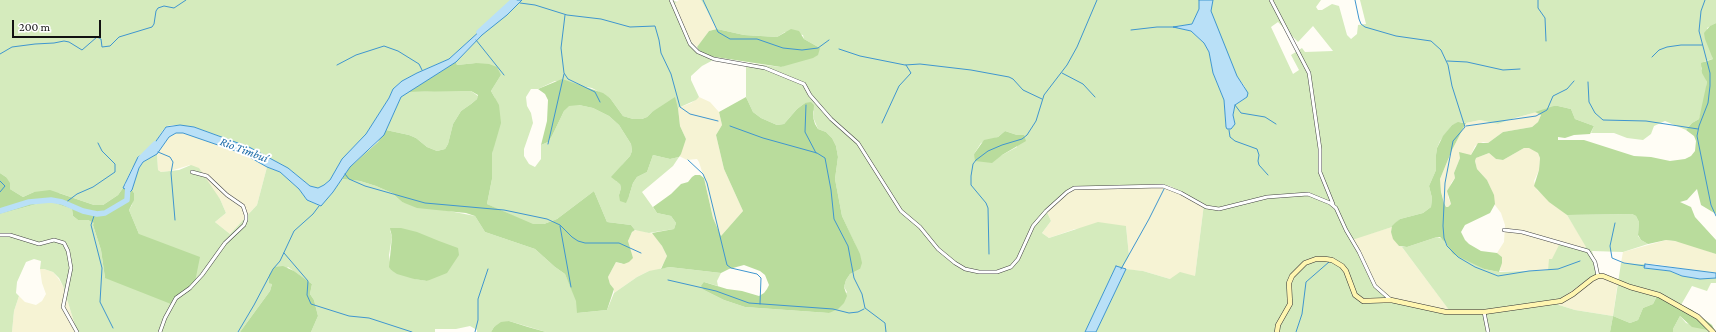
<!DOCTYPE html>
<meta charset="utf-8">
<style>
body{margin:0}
#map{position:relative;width:1716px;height:332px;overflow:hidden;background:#fffdf5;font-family:"Crimson Pro",serif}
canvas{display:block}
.scale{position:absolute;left:12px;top:20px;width:89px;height:18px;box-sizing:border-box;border:2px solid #111;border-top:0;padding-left:5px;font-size:12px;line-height:14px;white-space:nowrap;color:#111;-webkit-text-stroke:3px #fff;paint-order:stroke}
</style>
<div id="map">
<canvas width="1716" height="332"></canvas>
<div class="scale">200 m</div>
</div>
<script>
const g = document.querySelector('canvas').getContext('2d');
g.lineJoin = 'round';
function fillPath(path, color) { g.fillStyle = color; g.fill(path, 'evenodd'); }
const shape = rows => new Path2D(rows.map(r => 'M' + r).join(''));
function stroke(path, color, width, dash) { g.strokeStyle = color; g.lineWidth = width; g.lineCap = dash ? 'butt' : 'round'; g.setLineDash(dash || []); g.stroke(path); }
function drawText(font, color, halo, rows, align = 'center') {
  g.font = font + ' "Crimson Pro",serif'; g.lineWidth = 4; g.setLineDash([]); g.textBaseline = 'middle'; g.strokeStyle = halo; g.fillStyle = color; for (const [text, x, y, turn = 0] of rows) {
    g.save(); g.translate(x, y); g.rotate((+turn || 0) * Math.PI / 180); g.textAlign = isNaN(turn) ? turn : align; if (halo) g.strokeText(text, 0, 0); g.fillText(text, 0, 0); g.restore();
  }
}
const farmland = shape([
 [679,0,701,0,717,29,709,31,697,47,690,40,680,18,675,3],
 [699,97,710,102,719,112,722,125,716,135,724,169,743,211,721,236,713,218,705,181,699,162,697,159,687,160,679,156,686,139,680,126,678,108,691,103],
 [1535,112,1541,115,1538,122,1532,127,1503,132,1488,143,1483,142,1475,146,1471,155,1460,158,1454,173,1455,178,1451,183,1448,197,1451,204,1448,207,1446,207,1441,192,1440,179,1452,150,1466,123,1480,120,1498,124],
 [176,133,183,133,217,144,245,154,267,167,257,205,230,234,215,222,226,213,220,199,190,165,170,171,161,172,158,170,157,154,169,137],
 [1529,147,1538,153,1540,158,1539,170,1534,181,1537,190,1567,215,1587,247,1552,259,1550,259,1548,270,1500,271,1502,257,1497,253,1504,242,1505,225,1501,213,1495,205,1491,189,1487,180,1477,169,1475,161,1476,158,1489,153,1496,159,1503,160,1524,148],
 [1154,184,1169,186,1204,204,1195,276,1170,279,1143,271,1122,269,1129,256,1126,226,1075,229,1049,238,1042,233,1051,221,1047,212,1073,188],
 [1392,227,1391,232,1399,246,1402,247,1450,311,1387,297,1376,286,1352,239],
 [637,230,654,234,662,246,667,256,665,261,659,271,649,271,637,277,614,293,614,289,610,284,608,277,616,262,622,264,629,248,628,241,630,236,633,231],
 [1666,240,1682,242,1716,254,1716,273,1697,271,1655,264,1621,263,1623,252],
 [40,269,44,269,53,272,58,278,63,286,77,332,12,332,14,311,19,296,25,302,36,305,42,301,46,294,42,283],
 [1597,275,1618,280,1613,316,1575,310,1559,305,1556,302,1587,280]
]);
const green = shape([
 [0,0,514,0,449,59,417,73,402,81,393,89,389,98,366,134,342,159,330,180,324,185,318,188,310,186,288,168,249,147,194,127,174,125,167,126,163,130,152,147,132,168,123,188,118,195,103,205,94,205,59,193,34,192,23,197,10,189,6,177,0,173],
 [522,0,672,0,677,2,675,3,680,18,690,40,702,55,717,58,702,66,691,76,691,80,699,97,696,100,678,108,677,105,652,112,647,117,642,119,633,119,623,116,610,98,592,88,581,86,555,81,538,89,531,89,526,97,527,106,531,113,533,123,524,149,524,156,529,164,535,167,541,159,541,145,548,142,552,136,564,111,569,105,579,105,593,108,609,116,619,125,631,144,632,151,630,156,622,165,616,181,620,183,621,188,619,195,629,196,633,183,637,177,647,172,653,155,670,159,679,157,673,166,642,192,657,213,671,216,676,223,674,229,649,233,635,230,631,225,607,222,594,191,557,219,544,224,533,225,487,204,492,179,492,154,495,139,495,98,491,91,501,75,476,63,457,65,456,62,482,35],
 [701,0,1199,0,1199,9,1192,24,1174,27,1191,31,1204,43,1209,52,1213,73,1224,100,1226,127,1235,124,1233,115,1235,105,1247,97,1245,87,1237,76,1210,10,1213,0,1321,0,1316,7,1318,10,1322,10,1332,4,1339,6,1347,35,1351,39,1357,34,1358,25,1366,24,1360,0,1716,0,1716,23,1707,28,1713,59,1705,61,1701,68,1707,82,1704,102,1699,119,1692,123,1686,130,1665,121,1654,126,1651,134,1643,140,1627,138,1614,133,1591,133,1594,126,1575,119,1571,109,1558,106,1515,118,1498,124,1480,120,1466,123,1461,122,1452,125,1440,141,1437,148,1436,155,1436,170,1429,186,1432,198,1431,207,1423,213,1400,219,1392,227,1352,240,1376,286,1387,297,1417,305,1449,310,1402,247,1407,247,1437,237,1443,239,1447,246,1484,269,1499,272,1548,270,1549,259,1552,259,1560,243,1582,249,1586,247,1567,215,1632,214,1636,216,1639,222,1638,236,1641,240,1648,244,1623,252,1592,251,1596,265,1597,275,1587,280,1556,302,1559,305,1575,310,1613,316,1621,263,1645,264,1645,268,1670,271,1682,276,1700,279,1716,278,1716,283,1711,283,1707,291,1692,286,1681,305,1658,294,1653,304,1643,308,1638,320,1630,323,1613,316,1610,332,1096,332,1126,269,1143,271,1170,279,1180,272,1195,276,1204,204,1170,186,1154,184,1073,188,1047,212,1051,221,1042,233,1049,238,1098,222,1126,226,1129,256,1122,269,1116,266,1085,332,546,332,509,321,494,327,491,332,477,332,477,330,470,326,456,329,435,329,435,332,311,332,318,316,314,300,310,294,312,284,288,267,272,284,270,291,240,332,77,332,63,286,59,278,53,272,44,269,40,269,41,261,34,259,26,262,17,282,16,293,19,296,14,311,12,332,0,332,0,214,44,202,51,202,72,209,73,216,78,220,88,220,95,223,93,225,101,250,105,278,139,234,129,210,132,205,134,193,132,190,139,168,143,162,157,154,158,170,161,172,179,170,191,165,199,168,220,199,226,213,215,222,230,234,257,205,267,167,280,172,299,189,307,200,320,206,333,192,342,179,360,181,376,186,392,193,402,202,475,216,485,232,535,249,555,267,565,274,577,301,577,313,607,310,614,293,637,277,649,271,669,267,721,273,717,281,718,286,704,282,704,290,724,300,745,307,829,313,847,292,844,287,846,280,850,274,860,269,855,244,842,216,835,179,838,157,836,146,832,138,826,132,818,129,813,117,814,111,805,103,797,109,784,124,777,125,761,118,753,112,746,97,746,63,781,67,820,48,804,39,803,35,785,32,777,37,744,35,717,29],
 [1278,22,1298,42,1313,26,1333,51,1305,52,1302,48,1291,55,1299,70,1293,74,1271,27],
 [1005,131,1017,135,1017,147,1002,155,978,161,974,154,981,143,998,137],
 [390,230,430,279,427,281,415,279,391,270,389,255,392,237],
 [444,90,471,91,478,96,477,99,471,104,461,111,453,124,448,144,445,149,437,151,427,147,416,138,409,135,386,130,401,97,408,92,424,92],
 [1680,316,1686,323,1713,331,1714,329,1716,332,1673,332,1673,329]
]);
const forest = shape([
 [1716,23,1716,214,1701,205,1697,189,1687,200,1680,202,1691,207,1695,217,1716,240,1716,254,1675,241,1666,240,1648,244,1641,240,1638,235,1639,222,1636,216,1632,214,1567,215,1549,202,1534,186,1539,170,1540,158,1538,153,1529,148,1524,148,1503,160,1496,159,1489,153,1476,158,1475,161,1477,169,1487,180,1494,195,1495,204,1490,213,1465,225,1461,232,1465,240,1469,244,1481,251,1497,253,1502,257,1502,263,1499,272,1484,269,1453,254,1445,242,1440,237,1437,237,1407,247,1399,246,1393,239,1391,232,1392,226,1395,223,1400,219,1423,213,1431,207,1432,198,1429,186,1436,170,1436,155,1437,148,1443,136,1452,125,1458,122,1466,123,1452,150,1440,179,1441,192,1444,203,1446,207,1448,207,1451,204,1447,191,1455,178,1454,173,1460,158,1459,152,1471,155,1478,143,1488,143,1503,132,1532,127,1538,122,1541,115,1535,112,1554,106,1558,106,1571,109,1575,119,1594,126,1590,134,1574,135,1565,138,1558,137,1558,140,1584,140,1634,156,1651,157,1670,161,1685,159,1691,156,1695,151,1696,141,1694,136,1686,130,1692,123,1699,119,1707,82,1702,73,1701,63,1713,59,1705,39,1704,33,1710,26],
 [717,29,744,35,777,37,791,29,799,31,804,39,820,48,818,55,813,58,781,67,702,55,697,47,709,31],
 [456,62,457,65,476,63,489,64,497,67,501,75,491,91,499,105,501,123,492,154,492,179,487,204,533,224,544,224,557,219,594,191,607,222,631,225,635,230,632,232,628,241,633,258,629,262,624,264,616,262,608,277,610,284,614,289,607,310,577,313,576,301,565,274,555,267,535,249,485,232,475,216,466,213,417,208,402,202,392,193,376,186,360,181,342,179,350,167,378,142,386,130,409,135,416,138,427,147,437,151,445,149,448,144,453,124,461,111,471,104,477,99,478,95,471,91,461,91,408,92],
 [562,79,603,93,610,98,623,116,633,119,642,119,647,117,652,112,675,97,678,108,680,126,686,139,681,154,679,157,670,159,653,155,647,172,637,177,633,183,629,196,626,203,620,201,619,195,621,188,620,184,611,177,630,156,632,151,631,144,619,125,609,116,593,108,579,105,569,106,564,111,552,136,548,142,541,145,547,121,548,100,545,94,538,89],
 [746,97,753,112,761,118,777,125,784,124,797,109,805,103,811,102,814,105,813,117,815,124,818,129,826,132,832,138,836,146,838,157,835,179,842,216,860,254,862,263,860,269,850,274,846,280,844,287,847,296,844,303,838,309,829,313,745,307,724,300,704,290,701,286,704,282,727,289,742,291,759,296,764,293,767,289,769,285,765,275,760,271,744,265,729,269,721,273,669,267,661,269,667,256,662,246,652,233,674,229,676,223,671,216,657,213,653,207,671,194,681,184,688,182,692,177,695,175,700,175,704,178,713,218,721,236,743,211,724,169,716,135,722,125,719,112],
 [1005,131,1017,135,1024,135,1026,141,1002,155,992,163,975,161,974,154,984,140,998,137],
 [0,173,6,177,10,183,10,189,23,197,34,192,50,190,94,205,103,205,118,195,123,188,127,190,129,192,132,190,134,193,134,200,129,210,139,234,200,257,195,282,171,304,105,278,101,250,93,225,94,223,88,220,78,220,73,216,72,209,51,202,44,202,0,214],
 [390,228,401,228,417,232,439,241,458,248,459,255,447,273,427,281,414,279,397,274,391,270,389,267,392,237],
 [283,266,294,271,312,284,310,294,314,300,318,316,311,332,240,332,270,291,272,284,269,283,269,275,275,267],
 [1658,294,1692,310,1712,325,1714,329,1713,331,1692,327,1680,316,1673,329,1673,332,1610,332,1613,316,1630,323,1638,320,1643,308,1653,304],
 [509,321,528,327,546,332,491,332,494,327,501,322]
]);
const water = shape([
 [514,0,522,0,507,15,482,35,456,62,401,97,384,135,350,167,333,192,321,206,307,200,299,189,280,172,267,167,244,154,183,133,176,133,169,137,157,154,143,162,139,168,132,190,129,193,127,190,123,188,138,157,149,151,166,127,180,125,194,127,249,147,288,168,310,186,318,188,324,185,330,180,342,159,366,134,389,98,393,89,402,81,417,73,449,59,514,0],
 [1199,0,1213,0,1211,11,1237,76,1248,93,1247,97,1235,105,1233,115,1235,124,1231,129,1227,129,1226,127,1224,100,1213,73,1209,52,1204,43,1191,31,1173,27,1192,24,1199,9,1199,0],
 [1645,264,1716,273,1716,278,1700,279,1682,276,1670,271,1644,268,1645,264],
 [1116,266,1126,269,1096,332,1085,332,1116,266]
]);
const stream = shape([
 [703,0,718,32,730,39,757,39,783,48,802,50,818,48,829,40],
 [1355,0,1359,19,1361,24,1365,27,1396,36,1431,41,1441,50,1448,65,1452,86,1465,127,1453,141,1445,183,1443,226,1444,238,1447,246,1458,257,1475,267,1498,276,1529,271,1558,269,1580,261],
 [1538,0,1538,8,1545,18,1546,41],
 [1705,0,1701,11,1699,31,1710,73,1710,86,1708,103,1699,126,1697,136,1711,205,1716,216],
 [520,3,535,5,567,15,601,19,630,27,655,26,659,40,661,53,671,74,680,107,690,114,718,121],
 [565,15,561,48,564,73,568,79,595,92,600,102],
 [1131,30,1157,27,1177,27],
 [476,40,504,75],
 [839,49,860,56,905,65,920,64,971,70,1009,77,1013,79,1023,90,1042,99],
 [0,54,12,47,35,44,54,43,64,41,69,42,82,50,97,37,101,39,102,47,110,46,119,37,152,27,154,24,156,11,158,8,164,6,174,8,186,0],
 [1652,57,1659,50,1667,47,1681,45,1702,45],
 [1447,61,1467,62,1503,70,1520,69],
 [337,65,356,55,384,46,398,51,419,64,422,70],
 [1062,73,1083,84,1095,97],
 [1588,82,1589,102,1595,113,1603,120,1646,121,1698,129],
 [806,105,805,132,816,153],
 [1235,105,1241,113,1265,117,1276,124],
 [882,123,899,86,911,73,906,65],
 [730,126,763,138,817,153,825,158,831,190,834,219,848,246,854,278,862,294,865,308,885,323,886,332],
 [1466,126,1536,116,1547,110,1553,96,1567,89,1574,81],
 [1229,130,1230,137,1235,141,1257,149,1259,155,1258,161,1259,165,1268,175],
 [548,144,564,74],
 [158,152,170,157,173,162,171,173,175,220],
 [688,160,703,174,707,183,727,265,731,268,757,274,761,278,760,304],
 [345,174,349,179,365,186,425,203,504,210,547,219,560,225,572,237,578,241,585,243,619,243,641,253],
 [0,181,5,186,0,192],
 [65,203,77,194,93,187,115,172,115,164,102,151,98,143],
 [95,213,91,225,102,268,100,302,113,328],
 [1615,223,1610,246,1612,258,1624,263,1645,266],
 [560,226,571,287],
 [284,253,308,281,307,295,311,304,349,316,369,318,412,332],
 [989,254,988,208,986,203,971,185,971,176,973,164,976,160,988,151,1002,145,1022,139,1027,135,1036,121,1044,95,1067,65,1077,47,1097,0],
 [1121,269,1149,219,1164,189],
 [668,280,716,291,749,303,833,309,849,313,858,312,864,309],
 [238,332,254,305,273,269,280,261,294,231,313,214,319,206],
 [475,332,478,320,478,299,488,269],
 [1296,332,1302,314,1306,282,1329,262]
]);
const river = shape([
 [479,32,514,0],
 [141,158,155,144],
 [0,211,29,202,51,200,62,202,83,211,97,214,105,213,127,200,128,185]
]);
const street = shape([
 [671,0,690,44,698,52,714,59,765,68,804,84,810,95,831,119,858,143,901,211,920,227,938,249,955,263,965,269,979,272,997,272,1011,267,1018,259,1033,226,1046,211,1067,192,1074,188,1163,186,1181,193,1206,207,1219,209,1267,197,1308,194,1330,203,1336,208,1346,230,1359,252,1375,286,1391,300],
 [1271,0,1309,73,1320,149,1320,172,1333,204],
 [1504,230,1522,232,1588,251,1595,262,1598,276],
 [0,235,10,235,39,244,54,240,64,243,68,251,71,268,63,307,77,332],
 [1484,312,1488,332],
 [160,332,165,318,176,298,190,288,202,275,225,243,244,225,246,220,246,215,243,206,227,195,207,176,192,172]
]);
const secondary = shape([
 [1277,332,1278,325,1290,304,1289,283,1292,276,1305,263,1316,259,1325,259,1332,260,1342,266,1346,271,1355,295,1363,301,1391,300,1446,312,1484,312,1561,301,1573,294,1592,279,1598,276,1603,276,1630,287,1659,295,1698,317,1713,332]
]);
const waterNames = [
 ["Rio Timbuí",244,150,21]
];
fillPath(farmland, '#f6f3d4');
fillPath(green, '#d5ebbd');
fillPath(forest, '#b9dc9c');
fillPath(water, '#b9e0f7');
stroke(water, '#3f96cf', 1);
stroke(stream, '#3f96cf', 1);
stroke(river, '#b9e0f7', 5.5);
stroke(street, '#444', 4);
stroke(secondary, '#333', 5.5);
stroke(street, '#fff', 3);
stroke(secondary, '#fff6b0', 4.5);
drawText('italic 12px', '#1768a6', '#fff', waterNames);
</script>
